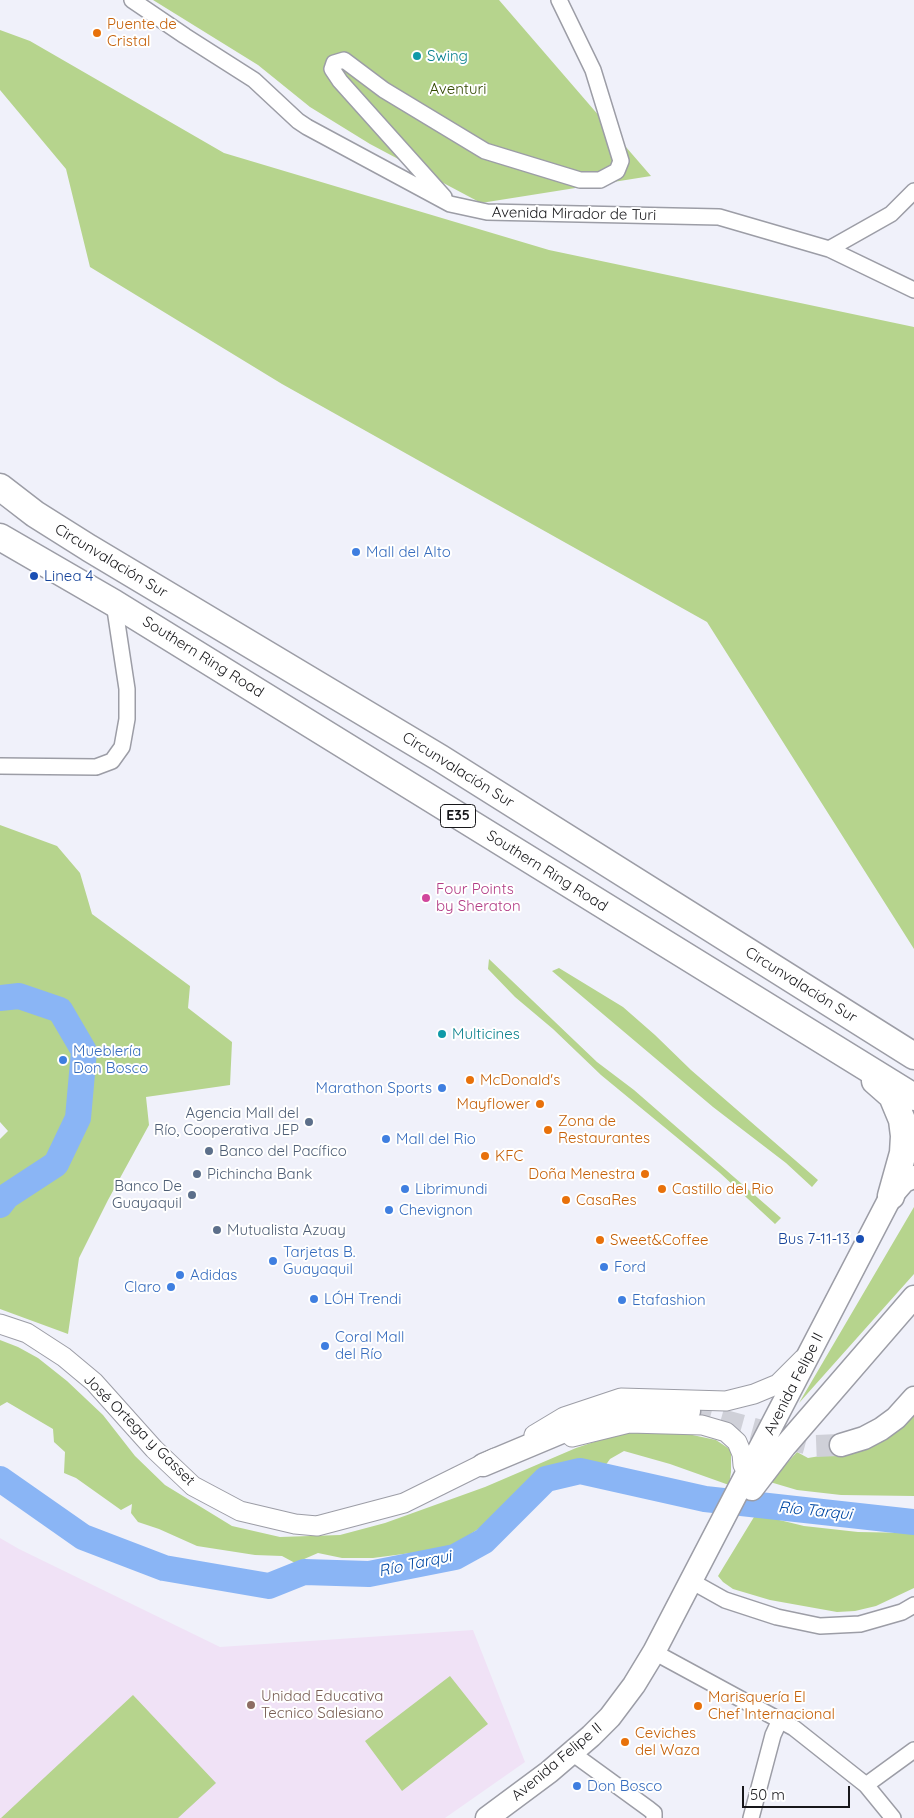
<!DOCTYPE html>
<meta charset="utf-8">
<style>
body{margin:0}
#map{position:relative;width:914px;height:1818px;overflow:hidden;background:#f0f1fa;font-family:Quicksand,sans-serif}
canvas{display:block}
.scale{position:absolute;left:742px;top:1786px;width:108px;height:22px;box-sizing:border-box;border:2px solid #17171a;border-top:0;padding-left:6px;font-size:15px;line-height:18px;white-space:nowrap;color:#17171a;-webkit-text-stroke:4px #fff;paint-order:stroke}
</style>
<div id="map">
<canvas width="914" height="1818"></canvas>
<div class="scale">50 m</div>
</div>
<script>
const g = document.querySelector('canvas').getContext('2d');
g.lineJoin = 'round';
function fillPath(path, color) { g.fillStyle = color; g.fill(path, 'evenodd'); }
const shape = rows => new Path2D(rows.map(r => 'M' + r).join(''));
function stroke(path, color, width, dash) { g.strokeStyle = color; g.lineWidth = width; g.lineCap = dash ? 'butt' : 'round'; g.setLineDash(dash || []); g.stroke(path); }
function drawText(font, color, halo, rows, align = 'center') {
  g.font = font + ' Quicksand,sans-serif'; g.lineWidth = 4; g.setLineDash([]); g.textBaseline = 'middle'; g.strokeStyle = halo; g.fillStyle = color; for (const [text, x, y, turn = 0] of rows) {
    g.save(); g.translate(x, y); g.rotate((+turn || 0) * Math.PI / 180); g.textAlign = isNaN(turn) ? turn : align; if (halo) g.strokeText(text, 0, 0); g.fillText(text, 0, 0); g.restore();
  }
}
const education = shape([
 [0,1538,19,1549,220,1647,473,1630,525,1762,445,1818,0,1818]
]);
const green = shape([
 [153,0,499,0,651,176,481,203,370,144,310,107,258,65],
 [0,30,30,41,224,153,549,250,914,327,914,949,707,622,282,384,90,267,66,169,0,90],
 [0,825,57,846,80,873,92,914,190,986,188,1008,232,1042,230,1085,146,1097,149,1125,108,1200,79,1258,68,1334,0,1309,0,1139,8,1131,0,1122],
 [489,959,597,1062,634,1090,781,1218,775,1224,720,1173,601,1075,553,1029,515,997,488,969],
 [559,968,623,1007,655,1035,691,1070,818,1180,812,1187,786,1163,713,1107,552,971],
 [914,1207,914,1274,799,1403],
 [0,1340,18,1347,38,1358,67,1381,103,1415,135,1456,165,1485,232,1526,280,1537,340,1535,385,1523,485,1487,576,1448,624,1432,683,1433,716,1440,731,1450,731,1472,729,1485,670,1464,624,1451,610,1459,593,1483,528,1486,490,1521,453,1546,426,1551,373,1558,342,1558,318,1553,295,1563,282,1556,255,1555,197,1546,159,1529,138,1522,131,1513,132,1504,121,1510,76,1478,64,1473,65,1452,54,1442,53,1429,7,1402,0,1406],
 [914,1408,914,1496,841,1495,797,1490,770,1482,797,1452,808,1458,838,1453],
 [754,1517,767,1517,804,1526,858,1532,914,1533,914,1588,876,1606,855,1611,837,1612,770,1600,733,1589,723,1582,718,1576],
 [450,1676,488,1724,402,1791,365,1741],
 [133,1695,216,1783,178,1818,1,1818]
]);
const river = shape([
 [0,998,19,996,60,1010,84,1051,78,1118,56,1164,7,1196,0,1205],
 [0,1479,83,1537,164,1568,269,1586,304,1572,369,1574,455,1557,484,1541,546,1479,580,1471,705,1499,914,1522]
]);
const secondaryTunnel = shape([
 [689,1411,816,1446,841,1445]
]);
const minor = shape([
 [132,0,185,36,254,80,298,121,307,127,450,204,487,212,719,217,829,249,914,290],
 [444,197,340,81,332,69,334,63,344,60,384,90,485,151,580,180,600,180,617,171,621,161,593,70,559,0],
 [829,249,891,214,914,191],
 [0,766,96,767,112,761,122,747,127,719,127,689,114,603],
 [691,1581,725,1600,777,1617,820,1626,860,1624,902,1612,914,1605],
 [654,1652,794,1728,866,1785,893,1818],
 [572,1753,649,1809,654,1813,654,1818],
 [866,1785,914,1750],
 [751,1818,773,1735,780,1720]
]);
const tertiary = shape([
 [0,1324,27,1333,64,1357,94,1382,154,1449,193,1486,240,1511,295,1524,317,1526,404,1503,495,1458],
 [534,1435,564,1417,621,1398,726,1401,754,1394,778,1384,803,1359],
 [572,1437,629,1423,702,1425,726,1432,737,1442,742,1454,743,1465,748,1474]
]);
const secondary = shape([
 [841,1445,864,1438,881,1429,896,1418,914,1398],
 [483,1465,576,1426,607,1416,642,1411,689,1411],
 [752,1489,785,1446,914,1297],
 [487,1818,549,1772,591,1736,610,1717,634,1685,654,1652,891,1196,904,1181,914,1177]
]);
const trunk = shape([
 [0,487,35,514,89,548,440,758,914,1056],
 [0,537,114,603,914,1097],
 [875,1081,892,1096,902,1120,904,1136,903,1153,891,1196]
]);
const markers = [
 [97,33,5,"#e8710a"],
 [417,56,5,"#0f9aa8"],
 [356,552,5,"#3f7fe0"],
 [34,576,5,"#1a4fb4"],
 [426,898,5,"#d1479c"],
 [442,1034,5,"#0f9aa8"],
 [63,1060,5,"#3f7fe0"],
 [470,1080,5,"#e8710a"],
 [442,1088,5,"#3f7fe0"],
 [540,1104,5,"#e8710a"],
 [309,1122,5,"#5c6f8a"],
 [548,1130,5,"#e8710a"],
 [386,1139,5,"#3f7fe0"],
 [209,1151,5,"#5c6f8a"],
 [485,1156,5,"#e8710a"],
 [197,1174,5,"#5c6f8a"],
 [645,1174,5,"#e8710a"],
 [405,1189,5,"#3f7fe0"],
 [662,1189,5,"#e8710a"],
 [192,1195,5,"#5c6f8a"],
 [566,1200,5,"#e8710a"],
 [389,1210,5,"#3f7fe0"],
 [217,1230,5,"#5c6f8a"],
 [860,1239,5,"#1a4fb4"],
 [600,1240,5,"#e8710a"],
 [273,1261,5,"#3f7fe0"],
 [604,1267,5,"#3f7fe0"],
 [180,1275,5,"#3f7fe0"],
 [171,1287,5,"#3f7fe0"],
 [314,1299,5,"#3f7fe0"],
 [622,1300,5,"#3f7fe0"],
 [325,1346,5,"#3f7fe0"],
 [251,1705,5,"#8d6e63"],
 [698,1706,5,"#e8710a"],
 [625,1742,5,"#e8710a"],
 [577,1786,5,"#3f7fe0"]
];
const shields = [
 [458,816,35]
];
const shieldNames = [
 ["E35",458,816]
];
const foodNames = [
 ["Puente de",107,24],
 ["Cristal",107,41],
 ["McDonald's",480,1080],
 ["Mayflower",530,1104,"right"],
 ["Zona de",558,1121],
 ["Restaurantes",558,1138],
 ["KFC",495,1156],
 ["Doña Menestra",635,1174,"right"],
 ["Castillo del Rio",672,1189],
 ["CasaRes",576,1200],
 ["Sweet&Coffee",610,1240],
 ["Marisquería El",708,1697],
 ["Chef Internacional",708,1714],
 ["Ceviches",635,1733],
 ["del Waza",635,1750]
];
const cultureNames = [
 ["Swing",427,56],
 ["Multicines",452,1034]
];
const parkNames = [
 ["Aventuri",458,89]
];
const streetNames = [
 ["Avenida Mirador de Turi",574,214,1],
 ["Circunvalación Sur",111,561,31],
 ["Southern Ring Road",203,657,32],
 ["Circunvalación Sur",458,770,32],
 ["Southern Ring Road",547,871,32],
 ["Circunvalación Sur",801,985,32],
 ["Avenida Felipe II",794,1384,-63],
 ["José Ortega y Gasset",139,1430,45],
 ["Avenida Felipe II",557,1762,-40]
];
const shopNames = [
 ["Mall del Alto",366,552],
 ["Mueblería",73,1051],
 ["Don Bosco",73,1068],
 ["Marathon Sports",432,1088,"right"],
 ["Mall del Rio",396,1139],
 ["Librimundi",415,1189],
 ["Chevignon",399,1210],
 ["Tarjetas B.",283,1252],
 ["Guayaquil",283,1269],
 ["Ford",614,1267],
 ["Adidas",190,1275],
 ["Claro",161,1287,"right"],
 ["LÓH Trendi",324,1299],
 ["Etafashion",632,1300],
 ["Coral Mall",335,1337],
 ["del Río",335,1354],
 ["Don Bosco",587,1786]
];
const transitNames = [
 ["Linea 4",44,576],
 ["Bus 7-11-13",850,1239,"right"]
];
const hotelNames = [
 ["Four Points",436,889],
 ["by Sheraton",436,906]
];
const serviceNames = [
 ["Agencia Mall del",299,1113,"right"],
 ["Río, Cooperativa JEP",299,1130,"right"],
 ["Banco del Pacífico",219,1151],
 ["Pichincha Bank",207,1174],
 ["Banco De",182,1186,"right"],
 ["Guayaquil",182,1203,"right"],
 ["Mutualista Azuay",227,1230]
];
const educationNames = [
 ["Unidad Educativa",261,1696],
 ["Tecnico Salesiano",261,1713]
];
const waterNames = [
 ["Río Tarqui",815,1511,6],
 ["Río Tarqui",415,1564,-12]
];
fillPath(education, '#f0e2f6');
fillPath(green, '#b6d48d');
stroke(river, '#8ab5f5', 26);
stroke(secondaryTunnel, '#cfd0d8', 22, [22, 11]);
stroke(minor, '#9c9da6', 18);
stroke(tertiary, '#9c9da6', 21);
stroke(secondary, '#9c9da6', 25);
stroke(trunk, '#9c9da6', 29);
stroke(minor, '#fff', 15);
stroke(tertiary, '#fff', 19);
stroke(secondary, '#fff', 22);
stroke(trunk, '#fff', 26);
for (const [x, y, r, color] of markers) { const dot = new Path2D(); dot.arc(x, y, r, 0, 2 * Math.PI); g.fillStyle = color; g.fill(dot); stroke(dot, '#fff', 2); }
for (const [x, y, w] of shields) { const box = new Path2D(); box.roundRect(x - w / 2, y - 11.5, w, 23, 4); g.fillStyle = '#fff'; g.fill(box); stroke(box, '#17171a', 1); }
drawText('bold 14px', '#17171a', null, shieldNames);
drawText('15px', '#c56008', '#fff', foodNames, 'left');
drawText('15px', '#0d838f', '#fff', cultureNames, 'left');
drawText('15px', '#334901', '#fff', parkNames);
drawText('15px', '#17171a', '#fff', streetNames);
drawText('15px', '#366cbe', '#fff', shopNames, 'left');
drawText('15px', '#164399', '#fff', transitNames, 'left');
drawText('15px', '#b23c85', '#fff', hotelNames, 'left');
drawText('15px', '#4e5e75', '#fff', serviceNames, 'left');
drawText('15px', '#785e54', '#fff', educationNames, 'left');
drawText('italic 16px', '#0249a4', '#fff', waterNames);
</script>
